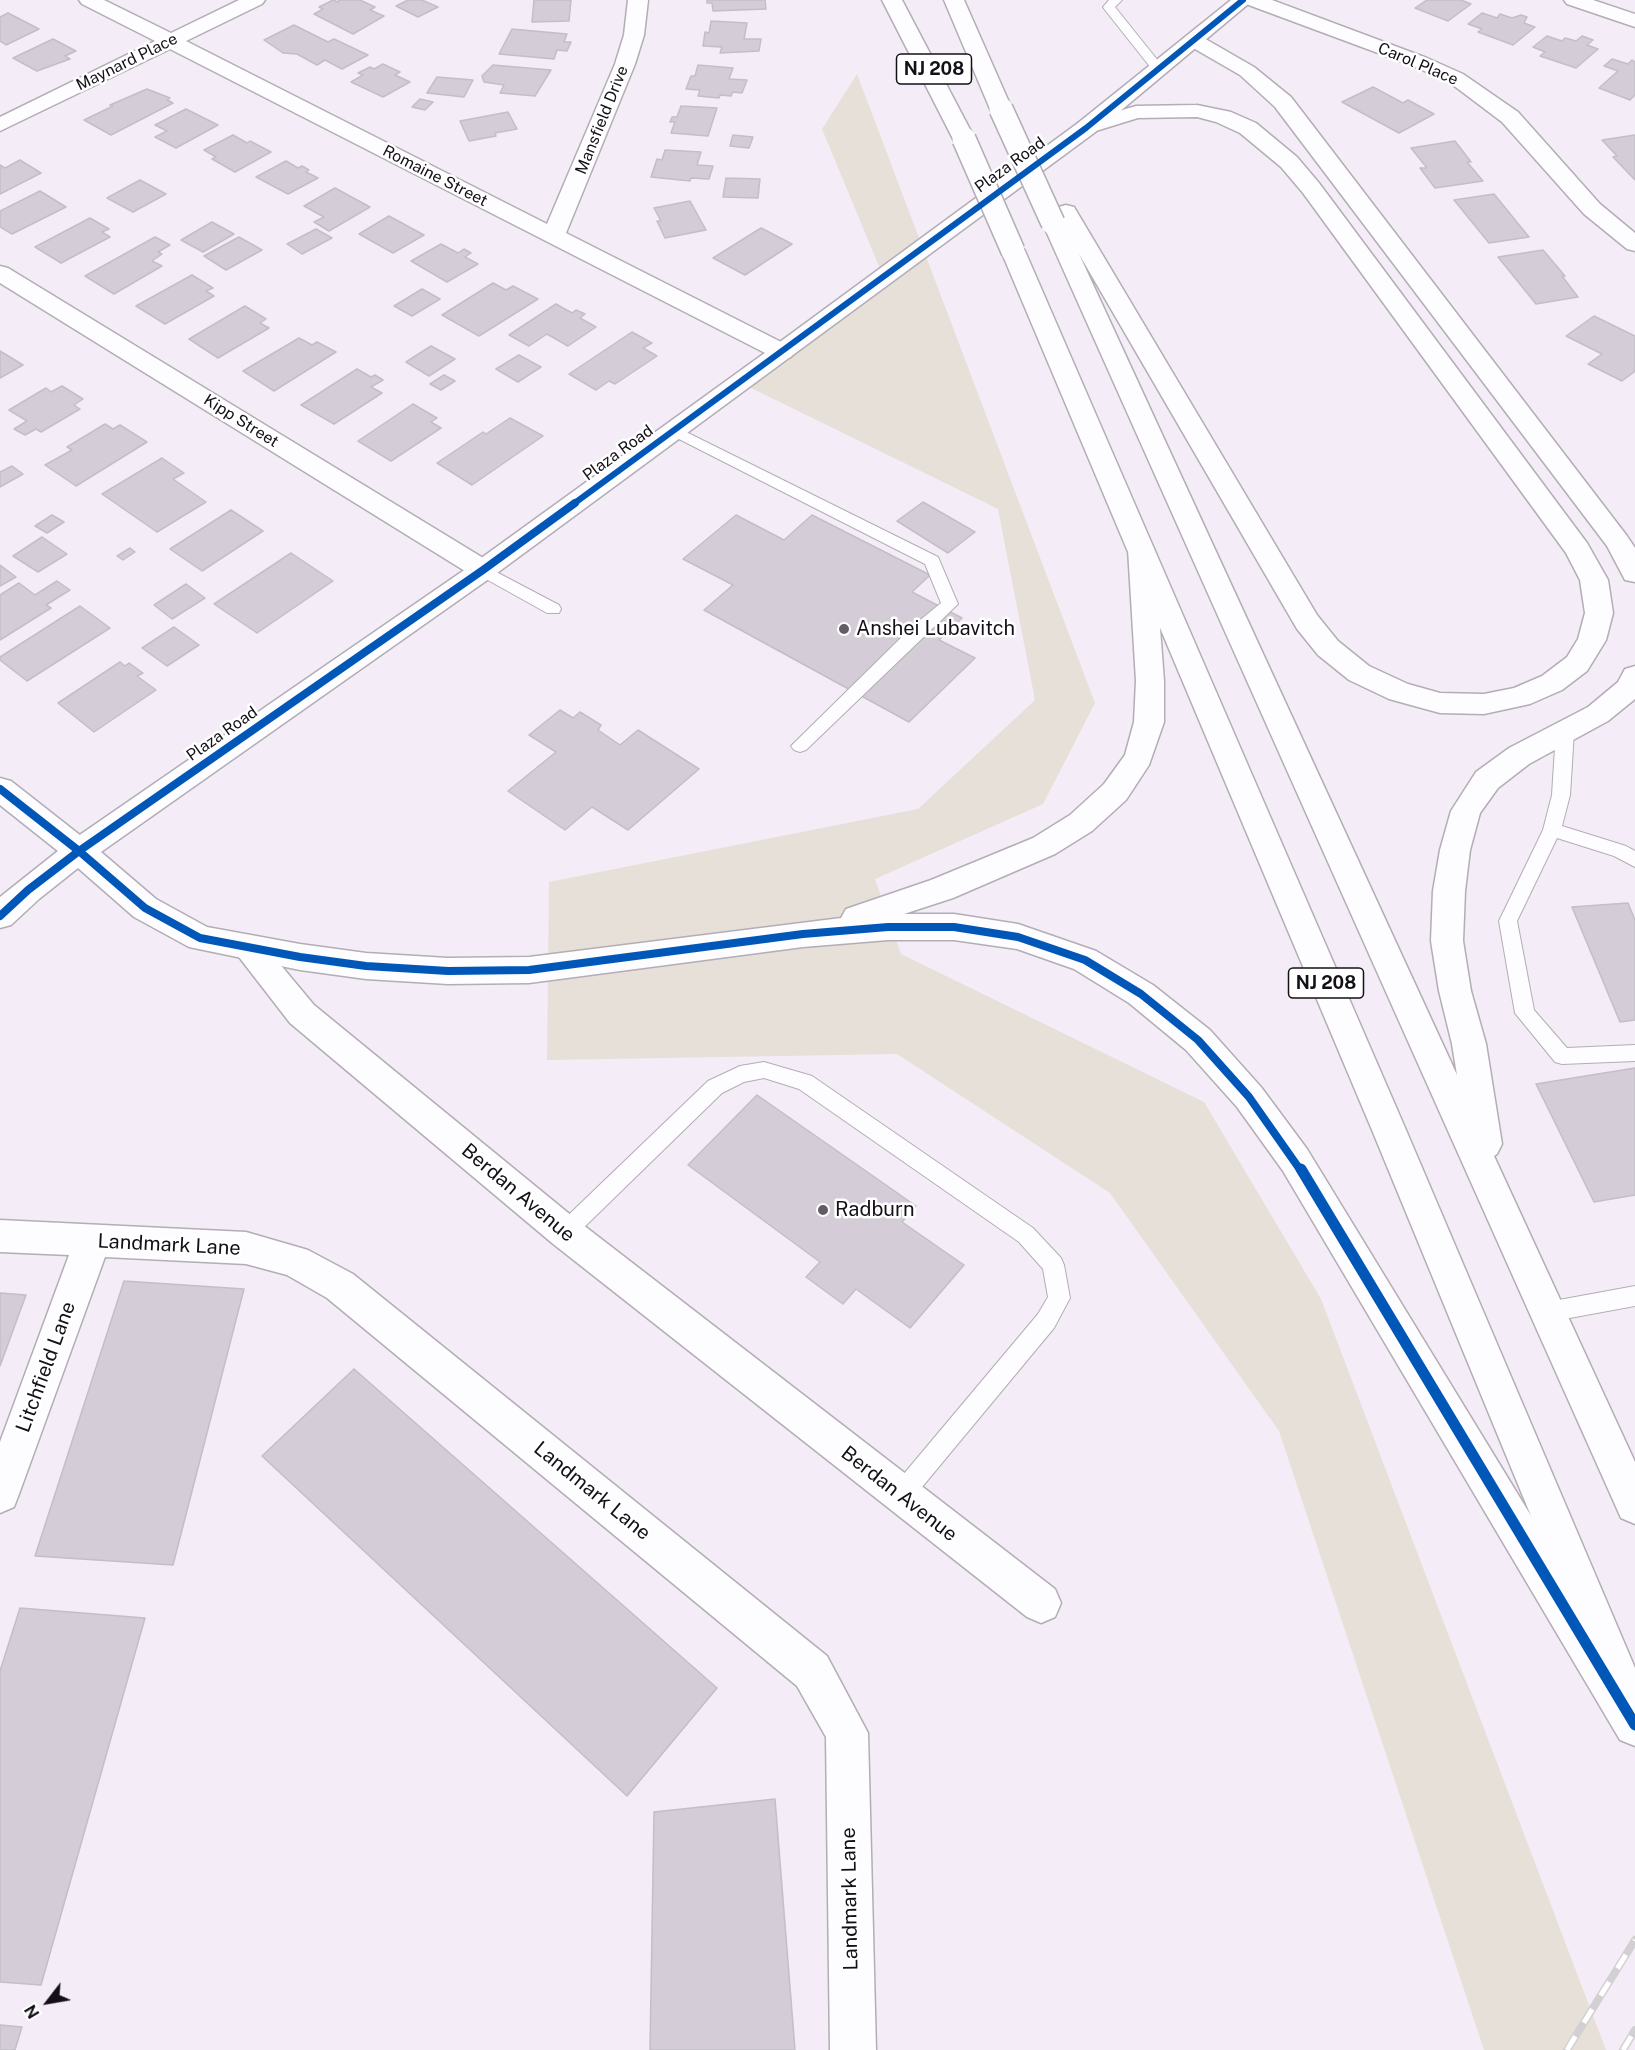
<!DOCTYPE html>
<style>
body{margin:0}
#map{position:relative;width:1635px;height:2050px;overflow:hidden;background:#f4ecf7;font-family:"Public Sans",sans-serif}
canvas{display:block}
.north{position:absolute;left:18px;top:1972px;width:60px;height:60px;-webkit-text-stroke:4px #fff;paint-order:stroke;rotate:239deg;font-size:16px;font-weight:700;line-height:24px;text-align:center;color:#141017}
.north::after{content:'';display:block;margin:auto;width:21px;height:27px;background:#141017;clip-path:polygon(50% 0,100% 100%,50% 72%,0 100%)}
</style>
<div id="map">
<canvas width="1635" height="2050"></canvas>
<div class="north">N</div>
</div>
<script>
const g = document.querySelector('canvas').getContext('2d');
g.lineJoin = 'round';
function fillPath(path, color) { g.fillStyle = color; g.fill(path, 'evenodd'); }
const shape = rows => new Path2D(rows.map(r => 'M' + r).join(''));
function stroke(path, color, width, dash) { g.strokeStyle = color; g.lineWidth = width; g.lineCap = dash ? 'butt' : 'round'; g.setLineDash(dash || []); g.stroke(path); }
function drawText(font, color, halo, rows, align = 'center') {
  g.font = font + ' "Public Sans",sans-serif'; g.lineWidth = 5; g.setLineDash([]); g.textBaseline = 'middle'; g.strokeStyle = halo; g.fillStyle = color; for (const [text, x, y, turn = 0] of rows) {
    g.save(); g.translate(x, y); g.rotate((+turn || 0) * Math.PI / 180); g.textAlign = isNaN(turn) ? turn : align; if (halo) g.strokeText(text, 0, 0); g.fillText(text, 0, 0); g.restore();
  }
}
const green = shape([
 [857,74,1095,703,1043,804,875,879,901,954,1204,1102,1321,1299,1606,2050,1484,2050,1279,1431,1110,1193,897,1054,547,1060,549,882,918,809,1035,700,998,509,741,383,883,276,822,129]
]);
const building = shape([
 [333,0,338,2,339,0,360,0,375,7,370,10,384,16,353,34,314,14,323,9,319,7,333,0],
 [408,0,422,0,438,7,418,17,396,6,408,0],
 [534,0,571,0,569,21,532,22,534,0],
 [707,0,765,0,766,9,713,11,712,3,707,3,707,0],
 [1427,0,1461,0,1471,4,1448,21,1415,8,1427,0],
 [8,13,39,29,6,45,0,41,0,17,8,13],
 [1482,13,1497,18,1500,14,1512,18,1521,15,1527,17,1524,23,1535,27,1513,45,1478,32,1482,29,1468,24,1482,13],
 [711,21,747,23,744,39,761,39,759,51,720,53,722,47,703,46,705,32,709,33,711,21],
 [294,25,328,42,334,39,368,55,342,69,325,60,317,65,297,54,283,53,264,40,294,25],
 [512,29,567,34,564,42,571,42,567,51,557,50,554,59,499,54,512,29],
 [1547,36,1562,41,1565,38,1576,41,1582,36,1593,40,1587,45,1598,49,1576,68,1540,56,1545,52,1533,47,1547,36],
 [53,39,76,51,65,56,70,59,37,71,13,58,53,39],
 [1612,59,1628,64,1632,60,1635,62,1635,95,1630,100,1599,88,1618,71,1604,66,1612,59],
 [383,64,400,72,395,75,410,82,383,97,351,82,363,75,358,73,370,67,374,69,383,64],
 [493,65,551,70,535,96,500,93,504,85,484,82,482,76,493,65],
 [698,65,733,68,729,79,747,80,742,93,733,92,731,96,720,95,719,98,698,96,700,90,686,89,691,76,695,76,698,65],
 [437,77,473,80,464,97,427,93,437,77],
 [1373,87,1403,103,1408,100,1434,114,1399,133,1342,102,1373,87],
 [147,89,170,98,167,100,173,103,111,135,84,120,113,106,110,105,147,89],
 [420,99,433,102,425,110,412,107,420,99],
 [681,106,717,108,708,136,671,133,675,122,670,122,672,117,677,117,681,106],
 [186,109,218,125,176,148,155,137,167,131,155,125,186,109],
 [508,112,517,129,495,133,496,136,469,141,460,121,508,112],
 [233,135,247,143,250,141,271,152,235,172,212,159,216,157,204,150,233,135],
 [733,135,753,137,749,148,730,146,733,135],
 [1635,135,1635,180,1613,157,1617,156,1602,140,1635,135],
 [1455,141,1471,162,1467,162,1483,181,1435,188,1420,168,1427,168,1411,148,1455,141],
 [665,150,701,152,697,165,713,166,709,179,691,178,690,181,651,177,657,159,662,160,665,150],
 [20,160,41,173,0,194,0,165,5,168,20,160],
 [286,161,298,168,302,166,309,170,306,172,318,178,288,194,256,177,286,161],
 [726,178,760,179,758,198,723,197,726,178],
 [140,180,166,194,133,212,107,198,140,180],
 [335,188,370,207,329,231,314,222,324,217,304,206,335,188],
 [40,191,66,207,12,234,0,227,0,211,40,191],
 [1494,194,1529,237,1489,243,1454,200,1494,194],
 [690,201,706,230,665,238,657,221,661,221,654,208,690,201],
 [389,216,424,235,393,253,359,234,389,216],
 [90,218,109,229,102,232,110,237,61,263,35,247,90,218],
 [212,222,234,234,203,252,181,240,212,222],
 [761,228,792,244,745,275,713,258,761,228],
 [316,229,332,238,302,254,287,244,316,229],
 [155,237,170,245,158,252,162,254,152,261,162,266,114,294,85,276,155,237],
 [239,237,262,250,226,270,204,256,239,237],
 [441,244,458,253,464,249,471,253,465,257,478,264,447,282,411,261,441,244],
 [1543,250,1565,276,1562,276,1578,297,1536,304,1498,257,1543,250],
 [192,275,213,288,206,291,214,296,165,324,136,306,192,275],
 [493,283,506,290,513,286,538,299,479,336,442,315,493,283],
 [422,289,440,299,412,316,394,306,422,289],
 [556,304,572,313,576,310,585,314,580,318,596,327,568,346,547,334,529,346,509,335,556,304],
 [245,306,266,319,260,323,269,328,218,358,189,339,245,306],
 [1594,316,1635,336,1635,371,1622,381,1588,364,1602,354,1566,336,1594,316],
 [632,332,652,343,643,348,657,356,615,384,609,381,596,390,569,374,632,332],
 [299,338,312,345,317,342,336,352,274,391,243,371,299,338],
 [431,346,455,359,429,376,406,362,431,346],
 [0,351,23,365,0,378,0,351],
 [519,355,541,367,518,382,496,369,519,355],
 [357,369,371,377,375,375,383,380,371,387,382,393,334,424,301,405,357,369],
 [444,375,455,381,441,390,430,384,444,375],
 [62,386,83,399,74,405,80,409,41,432,36,429,25,435,14,429,27,421,9,410,46,388,51,392,62,386],
 [413,404,437,418,431,422,441,428,391,461,358,441,413,404],
 [510,418,543,436,472,485,437,463,483,432,486,434,510,418],
 [105,424,113,429,120,425,147,442,76,486,45,465,72,450,67,447,105,424],
 [162,458,184,473,173,479,206,502,157,532,102,494,162,458],
 [12,466,23,474,0,487,0,472,12,466],
 [923,502,975,532,948,553,897,521,923,502],
 [231,510,263,531,202,571,170,549,231,510],
 [52,515,64,522,47,533,35,526,52,515],
 [736,515,784,540,812,515,930,575,912,592,962,618,939,640,975,658,909,722,704,610,733,585,683,559,736,515],
 [42,537,67,554,38,572,13,556,42,537],
 [130,548,135,552,123,560,117,556,130,548],
 [291,553,333,581,257,633,214,604,291,553],
 [0,565,16,577,0,586,0,565],
 [57,581,70,590,46,605,51,608,0,640,0,595,19,583,35,595,57,581],
 [186,584,205,598,172,619,154,605,186,584],
 [80,606,110,628,27,681,0,660,0,657,80,606],
 [174,627,199,645,167,666,142,648,174,627],
 [120,662,125,666,129,663,143,673,137,676,156,690,94,732,58,703,120,662],
 [560,710,573,718,580,712,601,725,598,730,620,745,638,730,699,769,628,830,592,807,565,830,508,791,556,752,529,735,560,710],
 [1628,903,1635,920,1635,1020,1620,1022,1572,907,1628,903],
 [1635,1068,1635,1195,1594,1202,1536,1084,1635,1068],
 [757,1095,916,1206,902,1222,964,1265,910,1328,856,1289,843,1304,806,1277,820,1262,688,1165,757,1095],
 [124,1281,244,1289,173,1565,35,1556,124,1281],
 [0,1293,26,1295,0,1366,0,1293],
 [354,1369,717,1688,627,1796,262,1456,354,1369],
 [20,1608,145,1618,41,1985,0,1982,0,1671,20,1608],
 [775,1799,795,2050,650,2050,654,1812,775,1799],
 [0,2025,22,2027,15,2050,0,2050,0,2025]
]);
const service = shape([
 [1109,0,1122,0,1115,7,1163,67,1165,70,1163,73,1155,73,1105,10,1103,7,1109,0],
 [674,426,938,557,958,604,806,750,800,752,794,750,791,746,913,626,941,603,925,564,669,434,666,431,674,426],
 [483,565,559,605,561,609,559,613,547,613,477,574,475,570,477,566,483,565],
 [1565,725,1571,727,1574,731,1570,795,1562,826,1626,846,1635,851,1635,867,1614,856,1557,838,1517,921,1534,1010,1567,1048,1635,1045,1635,1061,1562,1064,1555,1062,1515,1013,1499,921,1543,830,1552,795,1556,731,1559,727,1565,725],
 [764,1062,812,1076,1033,1228,1061,1258,1064,1265,1070,1298,1054,1328,908,1504,900,1507,892,1504,888,1496,892,1488,1038,1314,1048,1297,1043,1269,1019,1242,799,1089,764,1078,744,1082,722,1093,572,1239,565,1241,558,1239,554,1232,558,1225,708,1081,740,1066,764,1062],
 [1635,1286,1635,1306,1548,1322,1540,1319,1537,1312,1540,1305,1548,1302,1635,1286]
]);
const minor = shape([
 [79,0,104,0,171,33,239,0,265,0,262,4,186,41,547,224,615,64,624,35,628,0,648,0,644,35,635,64,566,233,791,347,794,352,791,357,782,359,773,357,170,49,0,131,0,117,155,41,82,4,79,0],
 [1243,0,1272,0,1427,58,1463,74,1518,112,1600,204,1635,233,1635,251,1627,249,1584,214,1502,122,1449,82,1413,66,1246,4,1243,0],
 [1564,0,1593,0,1635,14,1635,27,1567,4,1564,0],
 [0,266,8,268,493,564,497,570,493,576,483,579,473,576,0,283,0,266],
 [0,778,11,781,90,843,94,851,90,859,79,863,68,859,0,805,0,778],
 [248,935,259,939,314,1005,578,1221,1055,1589,1061,1603,1055,1617,1041,1623,1027,1617,552,1243,290,1023,232,948,237,939,248,935],
 [0,1220,246,1232,308,1250,353,1274,827,1656,868,1733,876,2050,830,2050,826,1737,797,1686,327,1298,287,1275,246,1264,105,1257,19,1494,14,1507,0,1513,0,1442,69,1255,0,1252,0,1220]
]);
const tertiary = shape([
 [1231,0,1253,0,1094,133,493,576,101,852,156,899,207,927,300,944,366,953,448,958,529,957,841,918,846,909,931,880,1033,838,1070,815,1104,784,1125,755,1134,722,1136,681,1128,549,1131,543,1141,540,1151,543,1154,549,1164,681,1164,722,1149,765,1126,800,1092,831,1055,854,953,898,904,914,954,914,1018,924,1096,951,1153,985,1210,1030,1261,1087,1307,1149,1635,1686,1635,1746,1620,1740,1283,1171,1237,1107,1186,1050,1129,1003,1074,969,1017,949,954,940,888,940,803,947,529,983,448,984,366,979,300,970,189,947,134,917,78,868,39,899,11,925,0,928,0,897,68,843,473,564,773,347,1078,123,1231,0]
]);
const trunk = shape([
 [882,0,902,0,975,139,972,144,964,146,956,144,953,139,882,0],
 [944,0,964,0,1012,109,1009,114,1001,115,993,114,990,109,944,0],
 [1195,35,1202,37,1254,67,1291,97,1627,536,1635,548,1635,582,1625,580,1607,546,1275,107,1240,75,1188,45,1185,41,1188,37,1195,35],
 [1197,105,1231,112,1256,123,1297,157,1319,183,1587,543,1608,580,1613,613,1606,640,1587,671,1562,690,1530,704,1484,714,1440,713,1389,699,1349,680,1318,655,1297,629,1079,254,1457,1075,1452,1044,1439,991,1431,941,1433,891,1440,850,1451,811,1476,772,1509,748,1588,707,1618,682,1625,669,1635,666,1635,699,1608,721,1529,764,1498,788,1480,813,1470,850,1465,891,1463,941,1471,991,1486,1044,1502,1144,1497,1154,1494,1156,1635,1462,1635,1524,1621,1518,1046,231,1049,226,1063,226,1055,212,1058,207,1066,205,1074,207,1077,212,1317,615,1338,641,1369,666,1408,684,1440,693,1484,694,1514,688,1542,676,1567,657,1578,639,1585,613,1580,580,1566,553,1303,193,1281,167,1240,133,1216,122,1197,117,1138,118,1086,134,1078,133,1075,128,1078,123,1136,106,1197,105],
 [1013,244,1021,246,1025,251,1406,1130,1635,1668,1635,1738,1620,1732,1372,1130,1001,251,1005,246,1013,244]
]);
const rail = shape([
 [1567,2050,1635,1940],
 [1623,2050,1635,2030]
]);
const trunkBridge = shape([
 [1001,109,1053,223],
 [964,139,1013,251]
]);
const cyclewayFar2 = shape([
 [572,505,1086,128,1243,0]
]);
const cyclewayFar1 = shape([
 [0,789,79,851,145,908,200,938,300,957,366,966,448,971,529,970,803,934,888,927,954,927,1018,937,1085,960,1141,994,1198,1040,1249,1097,1301,1171],
 [0,916,28,890,79,851,483,570,575,503]
]);
const cycleway = shape([
 [1301,1169,1635,1725]
]);
const markers = [
 [844,629,6,"#625d65"],
 [823,1210,6,"#625d65"]
];
const farStreetnames = [
 ["Maynard Place",127,62,-26],
 ["Carol Place",1418,64,23],
 ["Mansfield Drive",602,120,-68],
 ["Plaza Road",1010,165,-36],
 ["Romaine Street",435,176,27],
 ["Kipp Street",241,421,32],
 ["Plaza Road",618,453,-36],
 ["Plaza Road",222,734,-35]
];
const shields = [
 [934,69,75],
 [1326,983,75]
];
const shieldNames = [
 ["NJ 208",934,69],
 ["NJ 208",1326,983]
];
const poiNames = [
 ["Anshei Lubavitch",856,629],
 ["Radburn",835,1210]
];
const streetNames = [
 ["Berdan Avenue",518,1193,40],
 ["Landmark Lane",169,1245,3],
 ["Litchfield Lane",46,1367,-70],
 ["Landmark Lane",592,1491,39],
 ["Berdan Avenue",899,1494,38],
 ["Landmark Lane",850,1899,-91]
];
fillPath(green, '#e6e0d8');
fillPath(building, '#d4cdd8');
stroke(building, '#c4bec7', 1.5);
stroke(service, '#b3adb5', 2);
stroke(minor, '#b3adb5', 3);
stroke(tertiary, '#b3adb5', 3);
stroke(trunk, '#b3adb5', 3);
fillPath(service, '#fdfcfe');
fillPath(minor, '#fdfcfe');
fillPath(tertiary, '#fdfcfe');
fillPath(trunk, '#fdfcfe');
stroke(rail, '#d2d0d2', 8);
stroke(rail, '#fff', 5, [16]);
stroke(trunkBridge, '#b3adb5', 26, []);
stroke(trunkBridge, '#fdfcfe', 23);
stroke(cyclewayFar2, '#0057b8', 6);
stroke(cyclewayFar1, '#0057b8', 8);
stroke(cycleway, '#0057b8', 11);
for (const [x, y, r, color] of markers) { const dot = new Path2D(); dot.arc(x, y, r, 0, 2 * Math.PI); g.fillStyle = color; g.fill(dot); stroke(dot, '#fff', 2); }
drawText('16px', '#141017', '#fff', farStreetnames);
for (const [x, y, w] of shields) { const box = new Path2D(); box.roundRect(x - w / 2, y - 15, w, 30, 4.5); g.fillStyle = '#fff'; g.fill(box); stroke(box, '#141017', 1.5); }
drawText('bold 18px', '#141017', null, shieldNames);
drawText('20px', '#141017', '#fff', poiNames, 'left');
drawText('20px', '#141017', '#fff', streetNames);
</script>
